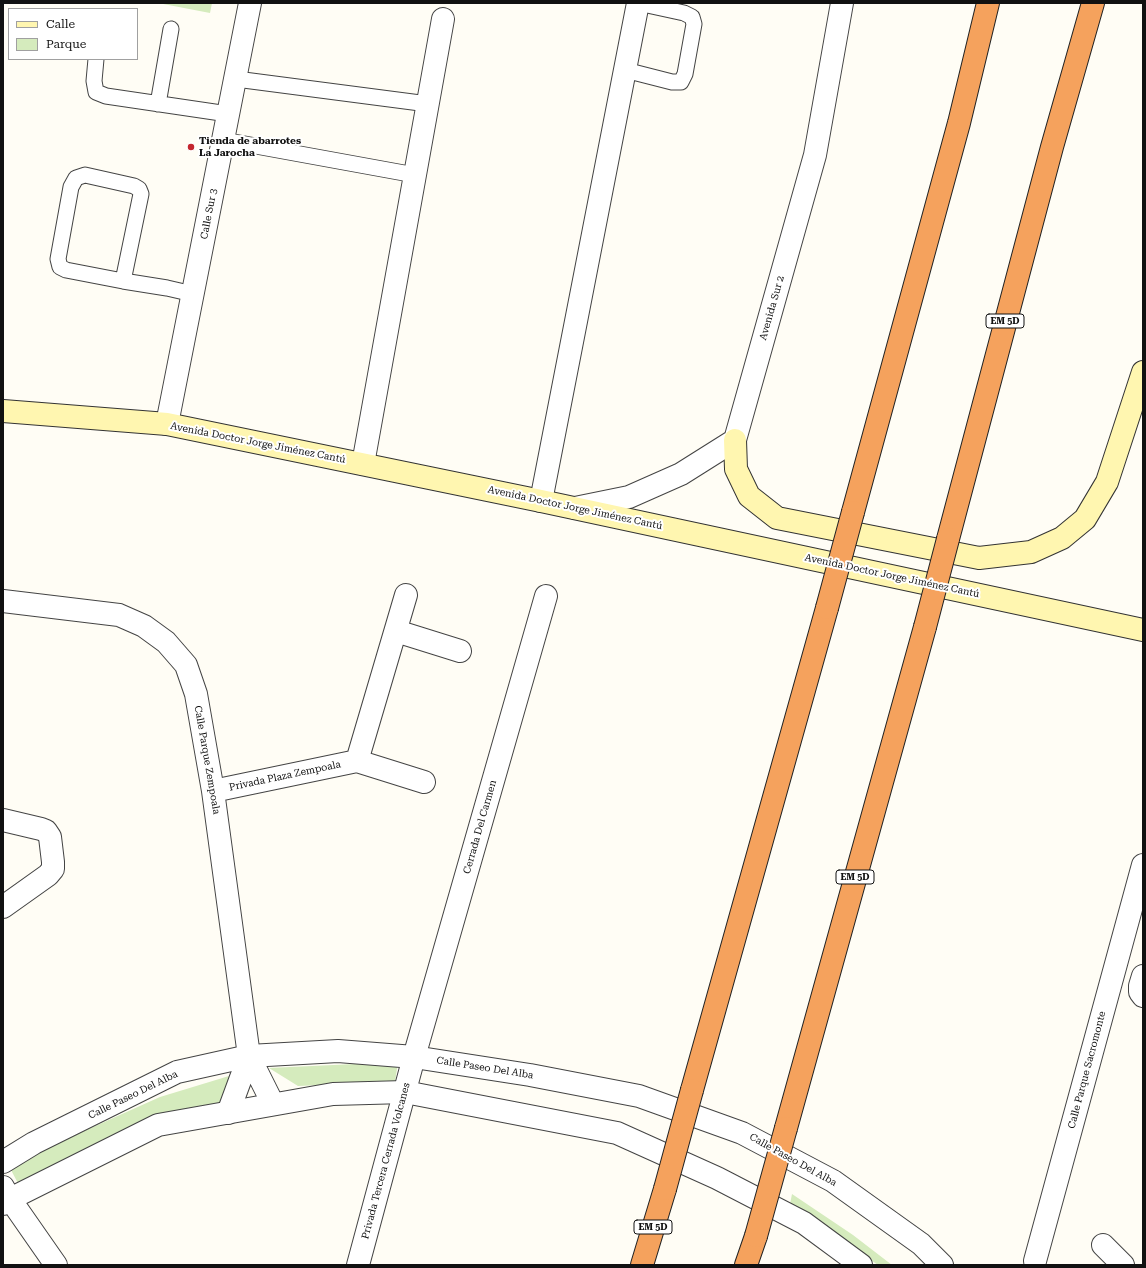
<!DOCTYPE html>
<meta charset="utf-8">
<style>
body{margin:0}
#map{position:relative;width:1146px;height:1268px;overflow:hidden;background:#fffdf5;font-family:"Roboto Serif",serif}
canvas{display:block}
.frame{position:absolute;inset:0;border:4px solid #111;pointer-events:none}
.legend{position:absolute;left:8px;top:8px;width:130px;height:52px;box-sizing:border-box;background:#fff;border:1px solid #a0a0a0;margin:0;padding:5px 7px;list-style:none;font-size:12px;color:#111}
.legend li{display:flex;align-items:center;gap:8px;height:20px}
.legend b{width:20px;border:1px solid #a0a0a0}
</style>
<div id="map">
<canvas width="1146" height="1268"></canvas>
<div class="frame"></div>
<ul class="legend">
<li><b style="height:5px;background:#fff6b0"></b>Calle</li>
<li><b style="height:11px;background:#d5ebbd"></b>Parque</li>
</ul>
</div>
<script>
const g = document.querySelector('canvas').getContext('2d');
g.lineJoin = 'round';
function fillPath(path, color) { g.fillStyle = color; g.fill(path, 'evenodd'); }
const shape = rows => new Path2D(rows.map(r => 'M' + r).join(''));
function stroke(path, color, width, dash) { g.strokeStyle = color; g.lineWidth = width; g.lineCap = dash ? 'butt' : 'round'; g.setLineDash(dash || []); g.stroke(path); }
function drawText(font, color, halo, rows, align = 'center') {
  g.font = font + ' "Roboto Serif",serif'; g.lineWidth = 4; g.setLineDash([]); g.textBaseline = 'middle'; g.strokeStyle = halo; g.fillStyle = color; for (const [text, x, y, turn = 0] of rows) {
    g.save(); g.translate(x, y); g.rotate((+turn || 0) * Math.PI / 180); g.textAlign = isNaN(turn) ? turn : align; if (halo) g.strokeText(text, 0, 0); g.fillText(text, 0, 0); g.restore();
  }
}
const green = shape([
 [158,3,212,3,210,13],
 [398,1062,395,1082,298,1086,269,1068],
 [229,1076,227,1102,21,1189,11,1170,55,1144,160,1097],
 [792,1194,853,1235,892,1265,878,1265,790,1204]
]);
const service = shape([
 [96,59,94,81,96,92,106,96,228,114],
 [625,70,672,82,681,82,685,74,694,24,692,17,684,13,638,3],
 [236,79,428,104],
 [158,104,171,29],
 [223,140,415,175],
 [123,281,141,194,139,189,134,186,85,175,76,178,71,187,58,259,60,267,66,270,123,281,167,288,193,294]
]);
const minor = shape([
 [167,424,250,3],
 [363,464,443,19],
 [541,501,638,3],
 [575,508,629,497,681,474,735,440,815,155,842,3],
 [3,601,119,615,144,626,166,642,186,665,196,694,213,791,249,1056,273,1104],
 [396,631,460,651],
 [357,761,406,595],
 [213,791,357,761,424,782],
 [3,820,41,829,46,831,50,837,53,862,53,869,48,875,3,907],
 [1143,976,1140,986,1140,992,1143,996],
 [228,1113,249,1056],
 [3,1187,10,1199,56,1265],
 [1103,1245,1123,1265],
 [1035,1261,1143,865],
 [358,1265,414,1057,546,596]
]);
const tertiary = shape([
 [3,1162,34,1143,177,1072,249,1056,338,1051,414,1057,530,1075,639,1096,742,1133,833,1181,921,1244,942,1265],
 [3,1204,10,1199,158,1125,333,1094,405,1092,617,1133,717,1178,804,1223,861,1265]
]);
const secondary = shape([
 [3,411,167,424,541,501,1143,630],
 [735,440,736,469,749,496,777,518,979,558,1031,552,1062,538,1085,519,1107,482,1143,372]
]);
const motorway = shape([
 [853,512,959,123,988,3],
 [948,539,1052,147,1093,3],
 [692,1090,827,608],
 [786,1128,925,627],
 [642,1265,665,1189],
 [746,1265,756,1236]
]);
const motorwayBridge = shape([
 [827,608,853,512],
 [925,627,948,539],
 [665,1189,692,1090],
 [756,1236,786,1128]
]);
const markers = [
 [191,147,4,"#c4262e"]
];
const shields = [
 [1005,321,38],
 [855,877,38],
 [653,1227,38]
];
const shieldNames = [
 ["EM 5D",1005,321],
 ["EM 5D",855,877],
 ["EM 5D",653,1227]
];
const poiNames = [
 ["Tienda de abarrotes",199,141],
 ["La Jarocha",199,153]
];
const streetNames = [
 ["Calle Sur 3",209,214,-79],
 ["Avenida Sur 2",772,308,-74],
 ["Avenida Doctor Jorge Jiménez Cantú",258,443,11],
 ["Avenida Doctor Jorge Jiménez Cantú",575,508,12],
 ["Avenida Doctor Jorge Jiménez Cantú",892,576,12],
 ["Calle Parque Zempoala",207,760,80],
 ["Privada Plaza Zempoala",285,776,-12],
 ["Cerrada Del Carmen",480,827,-74],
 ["Calle Paseo Del Alba",485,1068,9],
 ["Calle Parque Sacromonte",1087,1070,-75],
 ["Calle Paseo Del Alba",133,1095,-26],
 ["Calle Paseo Del Alba",793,1160,29],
 ["Privada Tercera Cerrada Volcanes",386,1161,-75]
];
fillPath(green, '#d5ebbd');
stroke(service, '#444', 17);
stroke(minor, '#444', 24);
stroke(tertiary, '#444', 24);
stroke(secondary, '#333', 24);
stroke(motorway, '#222', 24);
stroke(service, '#fff', 15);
stroke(minor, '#fff', 22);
stroke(tertiary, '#fff', 22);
stroke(secondary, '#fff6b0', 22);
stroke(motorway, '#f5a25d', 22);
stroke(motorwayBridge, '#222', 24, []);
stroke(motorwayBridge, '#f5a25d', 22);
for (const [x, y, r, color] of markers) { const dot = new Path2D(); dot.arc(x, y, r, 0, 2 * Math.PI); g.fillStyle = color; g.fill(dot); stroke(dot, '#fff', 1.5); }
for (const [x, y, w] of shields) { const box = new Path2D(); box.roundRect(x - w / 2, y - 7, w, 14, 3); g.fillStyle = '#fff'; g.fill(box); stroke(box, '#111', 1); }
drawText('bold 9px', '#111', null, shieldNames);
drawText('bold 10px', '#111', '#fff', poiNames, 'left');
drawText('10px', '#111', '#fff', streetNames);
</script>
